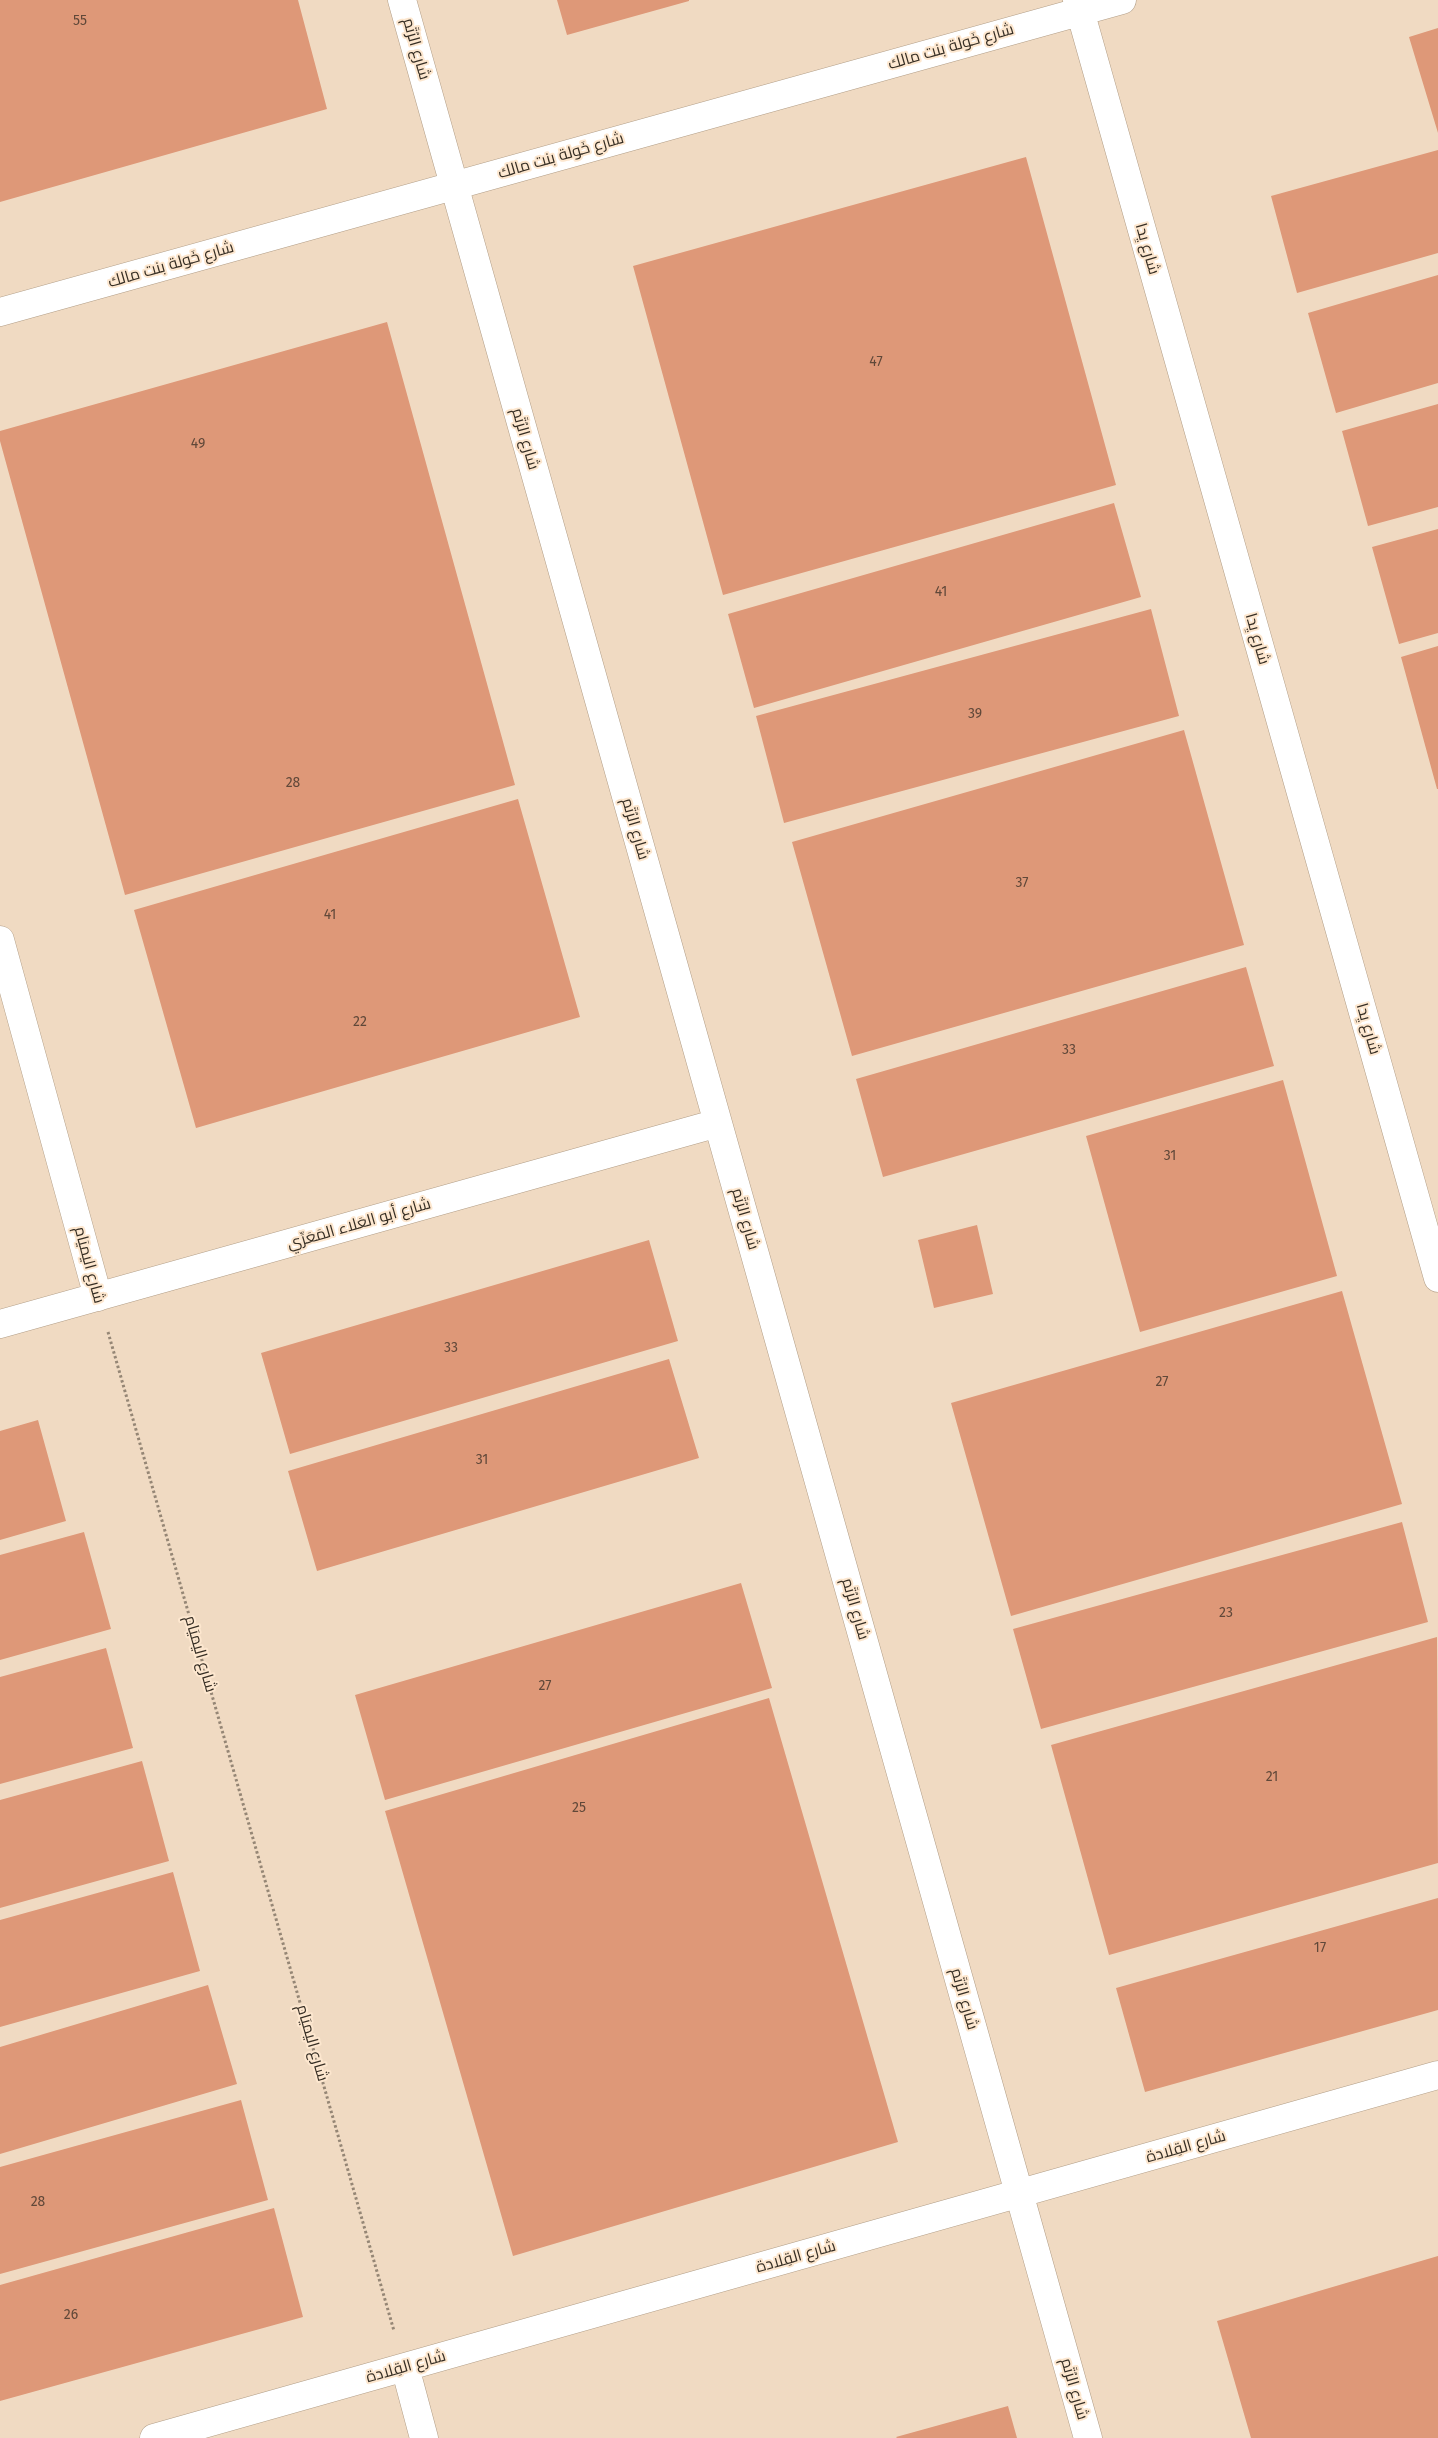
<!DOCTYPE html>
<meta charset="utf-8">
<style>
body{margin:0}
canvas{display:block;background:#f0dac2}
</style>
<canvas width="1438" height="2438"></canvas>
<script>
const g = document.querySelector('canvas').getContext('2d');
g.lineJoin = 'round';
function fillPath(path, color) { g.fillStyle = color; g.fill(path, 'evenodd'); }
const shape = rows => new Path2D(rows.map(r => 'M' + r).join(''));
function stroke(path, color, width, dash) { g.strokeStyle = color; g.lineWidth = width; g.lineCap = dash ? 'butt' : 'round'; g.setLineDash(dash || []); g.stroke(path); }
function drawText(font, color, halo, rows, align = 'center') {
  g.font = font + ' "Fira Sans",Cairo,sans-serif'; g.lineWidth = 4; g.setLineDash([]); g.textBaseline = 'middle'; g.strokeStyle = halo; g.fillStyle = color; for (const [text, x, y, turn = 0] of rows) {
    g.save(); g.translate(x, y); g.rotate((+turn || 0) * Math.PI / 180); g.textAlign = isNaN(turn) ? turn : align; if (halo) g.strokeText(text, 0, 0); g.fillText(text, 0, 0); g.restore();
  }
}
const building = shape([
 [0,0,298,0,327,109,0,202],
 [557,0,689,0,689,1,567,35],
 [1438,28,1438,133,1409,37],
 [1438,150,1438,253,1297,293,1271,196],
 [1026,157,1116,485,723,595,633,266],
 [1438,275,1438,383,1336,413,1308,313],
 [387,322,515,785,125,895,0,441,0,431],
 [1438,404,1438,507,1368,526,1342,431],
 [1114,503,1141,597,754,708,728,614],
 [1438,529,1438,633,1399,644,1372,547],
 [1151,609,1179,716,784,823,756,716],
 [1438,646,1438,789,1437,789,1401,657],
 [1184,730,1244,945,852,1056,792,842],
 [518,799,580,1017,196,1128,134,910],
 [1246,967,1274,1066,883,1177,856,1079],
 [1283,1080,1337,1276,1140,1332,1086,1136],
 [977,1225,993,1294,934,1308,918,1240],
 [649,1240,678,1341,290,1454,261,1353],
 [1342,1291,1402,1504,1011,1616,951,1403],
 [669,1359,699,1458,317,1571,288,1471],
 [38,1420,66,1521,0,1540,0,1431],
 [1402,1522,1428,1622,1041,1729,1013,1629],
 [84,1532,111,1629,0,1660,0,1555],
 [741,1583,772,1688,385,1800,355,1695],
 [1437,1637,1438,1863,1109,1955,1051,1745],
 [106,1648,133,1748,0,1784,0,1677],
 [769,1698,898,2142,513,2256,385,1811],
 [142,1761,169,1861,0,1908,0,1800],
 [173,1872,200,1971,0,2027,0,1920],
 [1438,1898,1438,2010,1145,2092,1116,1988],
 [208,1985,237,2084,0,2154,0,2047],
 [241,2100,268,2200,0,2274,0,2167],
 [274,2208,303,2317,0,2401,0,2285],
 [1438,2256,1438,2438,1251,2438,1217,2321],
 [1008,2406,1017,2438,897,2438,896,2437]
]);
const path = shape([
 [108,1332,394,2331]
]);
const minor = shape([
 [402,0,1088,2438],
 [1077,0,1438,1278],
 [0,312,1122,0],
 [0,940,98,1297],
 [0,1324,718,1123],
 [405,2367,424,2438],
 [154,2438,1438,2075]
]);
const numberNames = [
 ["55",80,21],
 ["47",876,362],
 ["49",198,444],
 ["41",941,592],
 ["39",975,714],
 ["28",293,783],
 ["37",1022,883],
 ["41",330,915],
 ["22",360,1022],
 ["33",1069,1050],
 ["31",1170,1156],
 ["33",451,1348],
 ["27",1162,1382],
 ["31",482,1460],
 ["23",1226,1613],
 ["27",545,1686],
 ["21",1272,1777],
 ["25",579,1808],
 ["17",1320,1948],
 ["28",38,2202],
 ["26",71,2315]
];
const streetNames = [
 ["شارع خَولة بنت مالك",951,47,-16],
 ["شارع الرُتَم",416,49,74],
 ["شارع خَولة بنت مالك",561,156,-16],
 ["شارع يِدا",1147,249,74],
 ["شارع خَولة بنت مالك",171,265,-16],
 ["شارع الرُتَم",525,439,74],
 ["شارع يِدا",1257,639,74],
 ["شارع الرُتَم",635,829,74],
 ["شارع يِدا",1368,1029,74],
 ["شارع الرُتَم",745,1219,74],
 ["شارع أبو العَلاء المَعَرِّي",359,1224,-16],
 ["شارع اليميَام",89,1265,75],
 ["شارع الرُتَم",855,1609,74],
 ["شارع اليميَام",200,1654,74],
 ["شارع الرُتَم",964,1999,74],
 ["شارع اليميَام",312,2043,74],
 ["شارع القِلادة",1186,2147,-16],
 ["شارع القِلادة",796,2257,-16],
 ["شارع القِلادة",406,2367,-16],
 ["شارع الرُتَم",1074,2389,74]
];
fillPath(building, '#de9878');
stroke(minor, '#b29e87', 29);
stroke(path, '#958675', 3, [2.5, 2.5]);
stroke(minor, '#fff', 28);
drawText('14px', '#604839', null, numberNames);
drawText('16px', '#362e24', '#fde7cf', streetNames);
</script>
